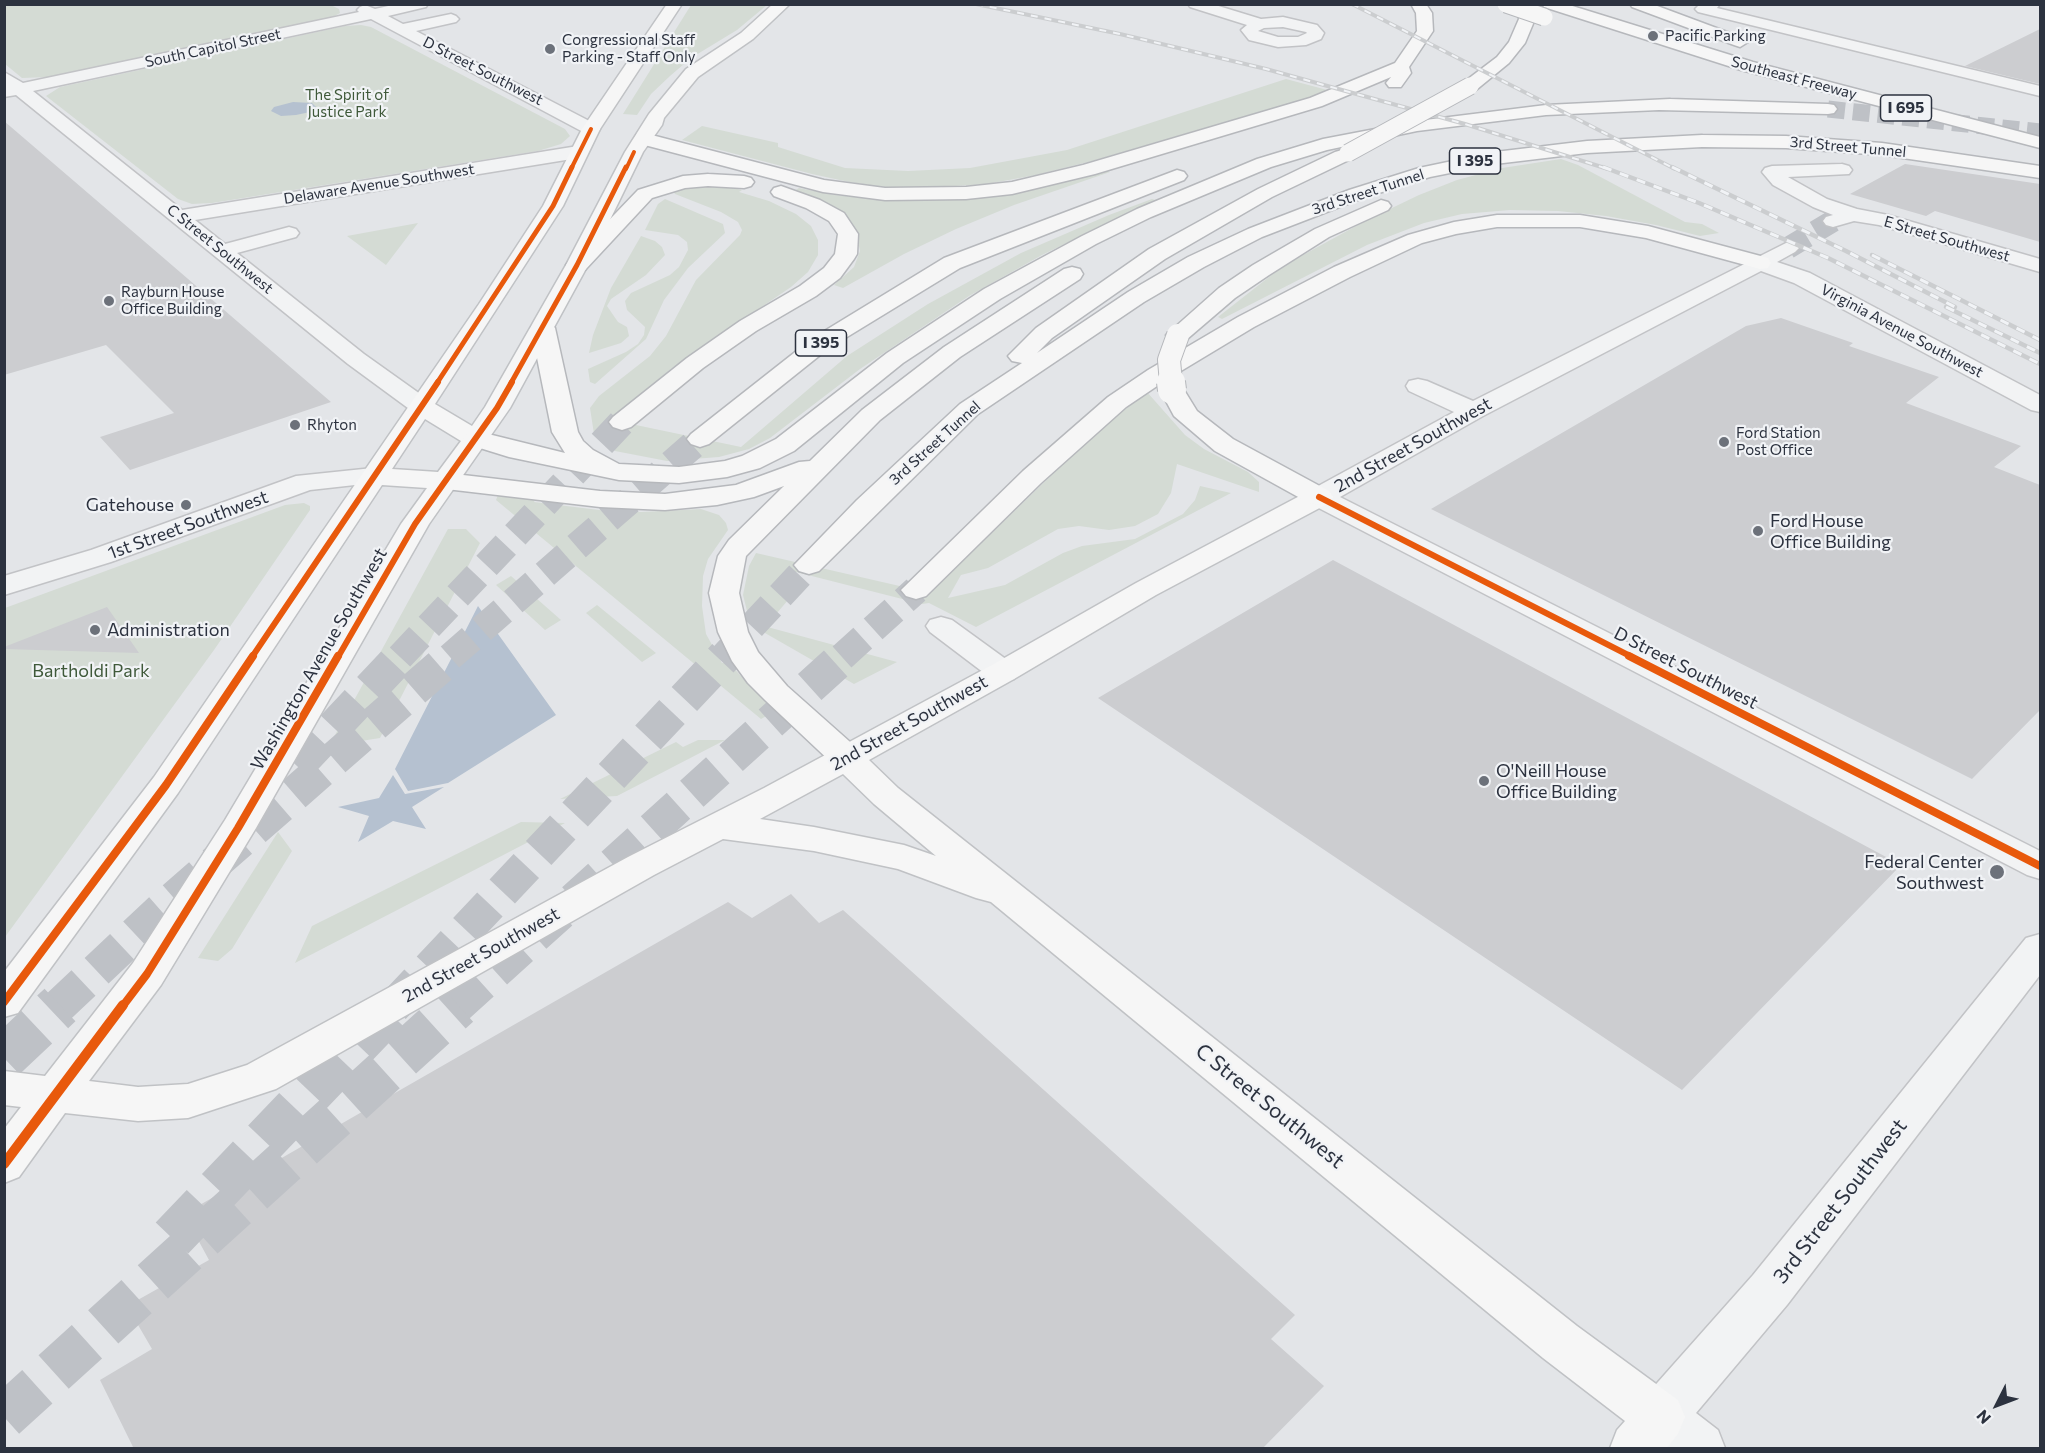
<!DOCTYPE html>
<style>
body{margin:0}
#map{position:relative;width:2045px;height:1453px;overflow:hidden;background:#e3e5e8;font-family:Commissioner,sans-serif}
canvas{display:block}
.frame{position:absolute;inset:0;border:6px solid #2c323f;pointer-events:none}
.north{position:absolute;left:1967px;top:1375px;width:60px;height:60px;-webkit-text-stroke:4px #f1f3f6;paint-order:stroke;rotate:228deg;font-size:16px;font-weight:700;line-height:24px;text-align:center;color:#2c323f}
.north::after{content:'';display:block;margin:auto;width:21px;height:27px;background:#2c323f;clip-path:polygon(50% 0,100% 100%,50% 72%,0 100%)}
</style>
<div id="map">
<canvas width="2045" height="1453"></canvas>
<div class="frame"></div>
<div class="north">N</div>
</div>
<script>
const g = document.querySelector('canvas').getContext('2d');
g.lineJoin = 'round';
function fillPath(path, color) { g.fillStyle = color; g.fill(path, 'evenodd'); }
const shape = rows => new Path2D(rows.map(r => 'M' + r).join(''));
function stroke(path, color, width, dash) { g.strokeStyle = color; g.lineWidth = width; g.lineCap = dash ? 'butt' : 'round'; g.setLineDash(dash || []); g.stroke(path); }
function drawText(font, color, halo, rows, align = 'center') {
  g.font = font + ' Commissioner,sans-serif'; g.lineWidth = 4.5; g.setLineDash([]); g.textBaseline = 'middle'; g.strokeStyle = halo; g.fillStyle = color; for (const [text, x, y, turn = 0] of rows) {
    g.save(); g.translate(x, y); g.rotate((+turn || 0) * Math.PI / 180); g.textAlign = isNaN(turn) ? turn : align; if (halo) g.strokeText(text, 0, 0); g.fillText(text, 0, 0); g.restore();
  }
}
const green = shape([
 [329,4,339,9,340,13,331,18,49,77,22,78,5,64,4,5],
 [691,5,767,5,737,30,691,58,670,76,651,94,637,115,623,114],
 [361,25,371,27,565,129,570,136,561,144,538,151,212,203,192,204,178,199,46,96,60,87,345,26],
 [1286,79,1331,91,1092,161,1036,175,987,184,940,187,891,188,849,182,812,174,682,140,702,126,778,143,778,147,845,168,908,171,970,168,1067,150],
 [1561,159,1578,165,1685,222,1702,224,1719,233,1700,236,1656,225,1606,216,1558,211,1510,210,1462,214,1424,223,1367,245,1222,319,1218,317,1283,266,1367,220,1419,195,1457,180,1502,168],
 [1106,170,1110,172,1014,205,956,229,904,254,843,288,834,285,854,267,860,251,857,236,794,191,799,188,835,195,876,199,919,200,967,198,1011,194],
 [695,185,728,187,742,190,739,192,769,201,796,214,811,226,818,240,818,255,808,272,791,287,672,368,612,420,741,447,847,356,928,304,1021,253,1109,215,1152,199,1155,200,1042,255,969,296,860,369,770,438,749,449,719,457,667,461,615,451,594,434,590,408,599,396,650,356,666,336,696,280,740,235,742,230,738,222,721,212,675,194,672,189],
 [665,199,723,224,725,233,688,268,664,300,646,339,595,384,590,382,588,369,626,352,638,344,644,335,645,327,627,310,625,301,631,293,670,275,679,267,688,250,687,242,678,235,645,230,658,204],
 [418,223,386,265,347,236],
 [641,236,655,241,662,247,665,255,646,275,611,299,607,306,618,322,627,327,629,336,621,343,589,353,593,335,611,288],
 [1147,392,1185,435,1204,449,1248,472,1259,482,1259,492,1177,464,1171,493,1158,514,1135,526,1109,530,1079,526,1058,529,988,568,961,575,948,598,1005,585,1063,553,1082,546,1135,539,1183,514,1195,500,1200,486,1231,493,976,627,929,603,922,604,796,572,787,580,800,586,771,620,748,615,743,595,749,566,756,553,930,593,1096,432],
 [498,495,536,498,534,502,599,510,641,512,701,509,719,515,726,523,728,530,708,559,703,576,702,606,706,634,722,663,728,662,752,688,779,709,761,719,496,500],
 [304,503,310,506,310,510,214,650,5,937,5,608,285,505],
 [448,529,466,529,480,543,380,738,329,746],
 [511,576,561,620,545,630,496,585],
 [597,605,656,653,642,662,586,613],
 [760,625,897,662,854,684,758,629],
 [698,740,725,740,617,796,560,799,676,742,683,747],
 [521,822,565,823,295,963,312,926],
 [278,832,292,851,232,949,218,961,198,958]
]);
const water = shape([
 [293,102,312,103,316,107,310,112,296,115,281,116,271,111,274,107],
 [478,606,556,715,448,783,408,791,395,769],
 [393,775,405,794,444,787,412,807,426,829,393,821,358,842,369,816,338,807,379,798]
]);
const building = shape([
 [2040,29,2040,84,1965,66],
 [4,121,166,260,331,402,130,470,100,437,174,413,106,345,4,375],
 [1905,164,2040,184,2040,242,1935,211,1926,216,1850,194],
 [1781,318,1853,343,1849,346,1939,377,1906,403,2021,446,1994,467,2040,485,2040,710,1972,779,1431,509,1746,326],
 [1333,560,1901,865,1682,1090,1098,698],
 [107,607,139,653,4,649,4,647],
 [791,894,819,923,843,910,1295,1315,1271,1339,1324,1386,1262,1449,134,1449,100,1380,152,1349,127,1306,209,1260,184,1214,728,902,752,918]
]);
const minorTunnel = shape([
 [1788,248,1833,221]
]);
const highwayTunnelFar3 = shape([
 [1828,109,2040,132]
]);
const highwayTunnelFar2 = shape([
 [400,657,622,422],
 [450,657,700,439],
 [723,657,809,565],
 [842,657,916,590]
]);
const highwayTunnelFar1 = shape([
 [297,766,401,656],
 [58,1007,160,911,452,656],
 [393,1007,725,656],
 [456,1007,844,656]
]);
const highwayTunnel = shape([
 [4,1058,60,1005],
 [172,1238,394,1005],
 [4,1417,458,1005]
]);
const minor = shape([
 [397,4,428,4,426,7,388,16,403,24,451,14,456,16,459,19,456,22,416,31,597,125,600,129,597,133,591,134,585,133,371,19,33,91,182,210,578,146,585,148,587,152,585,156,578,158,195,220,225,244,289,227,296,229,299,233,296,237,237,253,364,354,430,401,434,406,430,411,421,414,412,411,348,364,16,95,4,97,4,72,23,83,359,12,357,10,360,7,365,5,375,9,397,4],
 [1188,4,1212,4,1261,19,1283,17,1317,25,1324,33,1321,39,1306,45,1278,47,1249,40,1241,30,1247,25,1190,7,1188,4],
 [1283,27,1306,32,1307,33,1298,37,1278,37,1258,31,1264,28,1283,27],
 [1700,4,1720,4,1717,8,2040,86,2040,96,1698,12,1695,9,1700,4],
 [1842,164,1849,166,1852,170,1849,174,1788,177,1827,199,1857,209,1888,215,2040,259,2040,272,1879,225,1854,221,1833,227,1826,225,1823,221,1826,217,1833,215,1813,207,1773,185,1762,172,1765,168,1772,166,1842,164],
 [1788,242,1795,244,1799,248,1795,252,1777,262,1810,273,2040,395,2040,412,2031,410,1794,283,1761,271,1483,416,1340,497,2040,851,2040,879,2027,875,1309,503,1305,497,1309,491,1454,412,1409,391,1406,386,1409,381,1418,379,1427,381,1473,401,1788,242],
 [373,468,382,470,386,476,382,482,310,490,111,562,4,595,4,576,91,550,296,476,373,468],
 [941,617,952,620,1014,665,1019,672,1014,679,1003,682,992,679,930,632,926,626,930,620,941,617],
 [2040,934,2040,975,1787,1305,1696,1413,1718,1430,1725,1448,1660,1448,1642,1434,1635,1417,1642,1400,1753,1275,2026,938,2040,934]
]);
const major = shape([
 [667,4,682,4,600,129,563,206,435,404,472,426,485,407,566,265,625,152,649,114,686,69,741,33,773,4,790,4,753,39,698,77,664,118,662,125,643,152,588,265,510,408,429,524,256,828,161,985,89,1081,138,1087,188,1084,247,1065,628,857,764,788,992,665,1136,583,1309,491,1319,489,1329,491,1333,497,1329,503,1156,595,1014,679,869,760,898,788,1577,1326,1678,1400,1685,1417,1678,1434,1667,1448,1610,1448,1617,1430,1625,1421,1543,1358,991,902,976,898,898,869,814,851,723,839,654,875,276,1089,188,1118,138,1121,65,1113,19,1177,4,1183,4,1129,21,1107,4,1105,4,1071,45,1076,133,963,225,820,401,524,427,488,382,485,178,793,18,1013,4,1017,4,972,154,777,479,304,543,206,582,129,667,4],
 [425,419,461,441,438,472,392,469,425,419],
 [843,774,874,804,936,856,904,845,814,827,760,819,843,774]
]);
const highway = shape([
 [1411,4,1426,4,1432,13,1433,31,1409,67,1411,73,1401,87,1389,87,1386,83,1391,77,1322,106,1095,174,1012,194,966,199,885,200,823,192,637,143,635,139,637,135,644,133,824,180,885,188,966,187,1012,182,1083,165,1310,98,1395,63,1417,31,1416,13,1411,4],
 [1517,4,1532,4,1535,19,1525,43,1509,63,1476,90,1464,90,1461,86,1464,82,1497,57,1509,42,1519,19,1517,4],
 [1542,4,1566,4,1753,62,2040,137,2040,148,1741,70,1544,7,1542,4],
 [1630,4,1652,4,1746,39,1748,42,1740,47,1734,45,1632,7,1630,4],
 [1670,99,1828,104,1834,105,1837,109,1834,113,1828,114,1659,110,1546,115,1417,131,1327,150,1271,167,1151,217,1096,244,1000,299,903,363,794,451,760,468,727,477,679,483,619,480,509,457,467,444,463,439,467,434,476,431,565,453,552,432,531,328,535,323,543,321,551,323,555,328,578,432,583,441,593,450,619,464,679,467,725,461,742,456,776,439,887,353,984,289,1082,236,1137,209,1257,159,1323,139,1417,121,1546,105,1670,99],
 [1702,135,1786,136,1882,143,2040,166,2040,178,1882,155,1786,148,1702,147,1587,153,1495,164,1430,177,1363,198,1262,237,1204,267,1144,302,978,414,819,571,809,574,799,571,794,565,857,500,960,404,1022,363,1012,361,1008,356,1036,328,1149,249,1258,189,1335,152,1342,150,1349,152,1351,156,1349,160,1272,197,1165,259,1052,338,1037,353,1128,292,1188,257,1248,229,1349,190,1419,168,1495,152,1587,141,1702,135],
 [1177,170,1184,172,1187,176,1184,180,960,268,829,348,709,444,700,447,691,444,687,439,691,434,813,338,944,258,1177,170],
 [708,174,744,176,751,178,754,182,751,186,744,188,708,186,685,188,652,198,585,270,577,271,569,270,566,265,638,190,683,176,708,174],
 [781,186,820,200,844,213,858,234,857,254,854,259,840,278,816,296,756,331,703,368,631,427,622,430,613,427,609,422,613,417,687,358,740,321,800,286,824,268,835,254,838,234,829,221,806,208,774,196,771,192,774,188,781,186],
 [1381,200,1388,202,1391,206,1388,210,1329,237,1269,275,1235,298,1186,340,1178,342,1170,340,1166,335,1219,288,1253,265,1315,229,1381,200],
 [1497,215,1580,215,1648,226,1768,258,1771,263,1768,268,1760,269,1646,238,1580,227,1497,227,1456,234,1422,243,1350,277,1254,327,1166,380,1126,407,1041,483,926,596,916,599,906,596,901,590,1023,471,1108,397,1148,370,1238,317,1334,267,1408,235,1454,222,1497,215],
 [1072,267,1080,269,1083,274,1080,279,960,357,880,420,746,556,739,593,748,632,758,652,787,686,858,749,863,757,858,765,846,768,834,765,765,700,748,683,732,661,718,632,709,593,718,556,729,540,784,486,754,497,717,505,665,510,600,507,446,489,436,487,433,481,436,475,446,473,600,491,665,494,736,485,799,462,810,461,862,410,944,347,1064,269,1072,267],
 [1172,383,1181,385,1197,411,1233,439,1329,491,1333,497,1329,503,1319,505,1309,503,1215,451,1174,416,1160,390,1163,385,1172,383]
]);
const railFar1 = shape([
 [976,4,1120,34,1266,69,1465,124,1608,169],
 [1352,4,1675,169]
]);
const rail = shape([
 [1603,167,1699,203,1828,258,2040,364],
 [1672,167,1846,251,1955,307],
 [1872,255,2040,340],
 [1946,307,2040,353]
]);
const highwayBridgeFar2 = shape([
 [1506,4,1544,17],
 [1348,153,1470,86]
]);
const highwayBridgeFar1 = shape([
 [1171,383,1169,360,1178,335]
]);
const highwayBridge = shape([
 [1171,382,1172,390]
]);
const cyclewayFar4 = shape([
 [571,169,591,129],
 [626,169,634,152]
]);
const cyclewayFar3 = shape([
 [437,383,553,206,572,167],
 [511,383,577,265,626,167]
]);
const cyclewayFar2 = shape([
 [1319,497,1632,657],
 [252,657,438,382],
 [338,657,415,524,497,408,512,382]
]);
const cyclewayFar1 = shape([
 [1629,656,2040,866],
 [4,1002,166,785,253,656],
 [122,1007,147,974,238,828,338,656]
]);
const cycleway = shape([
 [4,1164,123,1005]
]);
const markers = [
 [1653,36,6,"#6c717a"],
 [550,49,6,"#6c717a"],
 [109,301,6,"#6c717a"],
 [295,425,6,"#6c717a"],
 [1724,442,6,"#6c717a"],
 [186,505,6,"#6c717a"],
 [1758,531,6,"#6c717a"],
 [95,630,6,"#6c717a"],
 [1484,781,6,"#6c717a"],
 [1997,872,8,"#6c717a"]
];
const farPoinames = [
 ["Pacific Parking",1665,36],
 ["Congressional Staff",562,40],
 ["Parking - Staff Only",562,57],
 ["Rayburn House",121,292],
 ["Office Building",121,309],
 ["Rhyton",307,425],
 ["Ford Station",1736,433],
 ["Post Office",1736,450]
];
const farStreetnames = [
 ["South Capitol Street",213,48,-12],
 ["D Street Southwest",483,71,27],
 ["Southeast Freeway",1794,78,15],
 ["3rd Street Tunnel",1848,147,5],
 ["Delaware Avenue Southwest",379,184,-9],
 ["3rd Street Tunnel",1368,192,-18],
 ["E Street Southwest",1947,239,16],
 ["C Street Southwest",220,249,39],
 ["Virginia Avenue Southwest",1902,331,28],
 ["3rd Street Tunnel",935,443,-42]
];
const farParknames = [
 ["The Spirit of",347,95],
 ["Justice Park",347,112]
];
const shields = [
 [1906,108,51],
 [1475,161,51],
 [821,343,51]
];
const shieldNames = [
 ["I 695",1906,108],
 ["I 395",1475,161],
 ["I 395",821,343]
];
const streetNames = [
 ["2nd Street Southwest",1413,445,-29],
 ["1st Street Southwest",188,525,-20],
 ["Washington Avenue Southwest",319,659,-60],
 ["D Street Southwest",1686,668,27],
 ["2nd Street Southwest",909,723,-29],
 ["2nd Street Southwest",481,955,-29]
];
const poiNames = [
 ["Gatehouse",174,505,"right"],
 ["Ford House",1770,521],
 ["Office Building",1770,542],
 ["Administration",107,630],
 ["O'Neill House",1496,771],
 ["Office Building",1496,792],
 ["Federal Center",1984,862,"right"],
 ["Southwest",1984,883,"right"]
];
const parkNames = [
 ["Bartholdi Park",91,671]
];
const nearStreetnames = [
 ["C Street Southwest",1270,1106,39],
 ["3rd Street Southwest",1840,1201,-52]
];
fillPath(green, '#d4dbd4');
fillPath(water, '#b5c1d0');
fillPath(building, '#cccdd0');
stroke(minorTunnel, '#bec1c6', 22, [22, 10]);
stroke(highwayTunnelFar3, '#bec1c6', 17, [17, 8]);
stroke(highwayTunnelFar2, '#bec1c6', 28, [28, 14]);
stroke(highwayTunnelFar1, '#bec1c6', 35, [35, 18]);
stroke(highwayTunnel, '#bec1c6', 45, [45, 22]);
stroke(minor, '#c2c3c6', 3);
stroke(major, '#c0c2c5', 3);
stroke(highway, '#b6b8bc', 3);
fillPath(minor, '#f2f3f4');
fillPath(major, '#f6f6f6');
fillPath(highway, '#f6f6f6');
stroke(railFar1, '#cbcdcf', 4);
stroke(rail, '#cbcdcf', 4.5);
stroke(railFar1, '#f1f3f6', 2, [7]);
stroke(rail, '#f1f3f6', 3, [9]);
stroke(highwayBridgeFar2, '#b6b8bc', 19, []);
stroke(highwayBridgeFar1, '#b6b8bc', 24, []);
stroke(highwayBridge, '#b6b8bc', 30, []);
stroke(highwayBridgeFar2, '#f6f6f6', 17);
stroke(highwayBridgeFar1, '#f6f6f6', 22);
stroke(highwayBridge, '#f6f6f6', 28);
stroke(cyclewayFar4, '#e8590c', 4);
stroke(cyclewayFar3, '#e8590c', 5);
stroke(cyclewayFar2, '#e8590c', 6);
stroke(cyclewayFar1, '#e8590c', 8);
stroke(cycleway, '#e8590c', 10);
for (const [x, y, r, color] of markers) { const dot = new Path2D(); dot.arc(x, y, r, 0, 2 * Math.PI); g.fillStyle = color; g.fill(dot); stroke(dot, '#f1f3f6', 2); }
drawText('15px', '#2c323f', '#f1f3f6', farPoinames, 'left');
drawText('15px', '#2c323f', '#f1f3f6', farStreetnames);
drawText('15px', '#3f593a', '#f1f3f6', farParknames);
for (const [x, y, w] of shields) { const box = new Path2D(); box.roundRect(x - w / 2, y - 13, w, 26, 4.5); g.fillStyle = '#f1f3f6'; g.fill(box); stroke(box, '#2c323f', 1.5); }
drawText('bold 16px', '#2c323f', null, shieldNames);
drawText('18px', '#2c323f', '#f1f3f6', streetNames);
drawText('18px', '#2c323f', '#f1f3f6', poiNames, 'left');
drawText('18px', '#3f593a', '#f1f3f6', parkNames);
drawText('21px', '#2c323f', '#f1f3f6', nearStreetnames);
</script>
